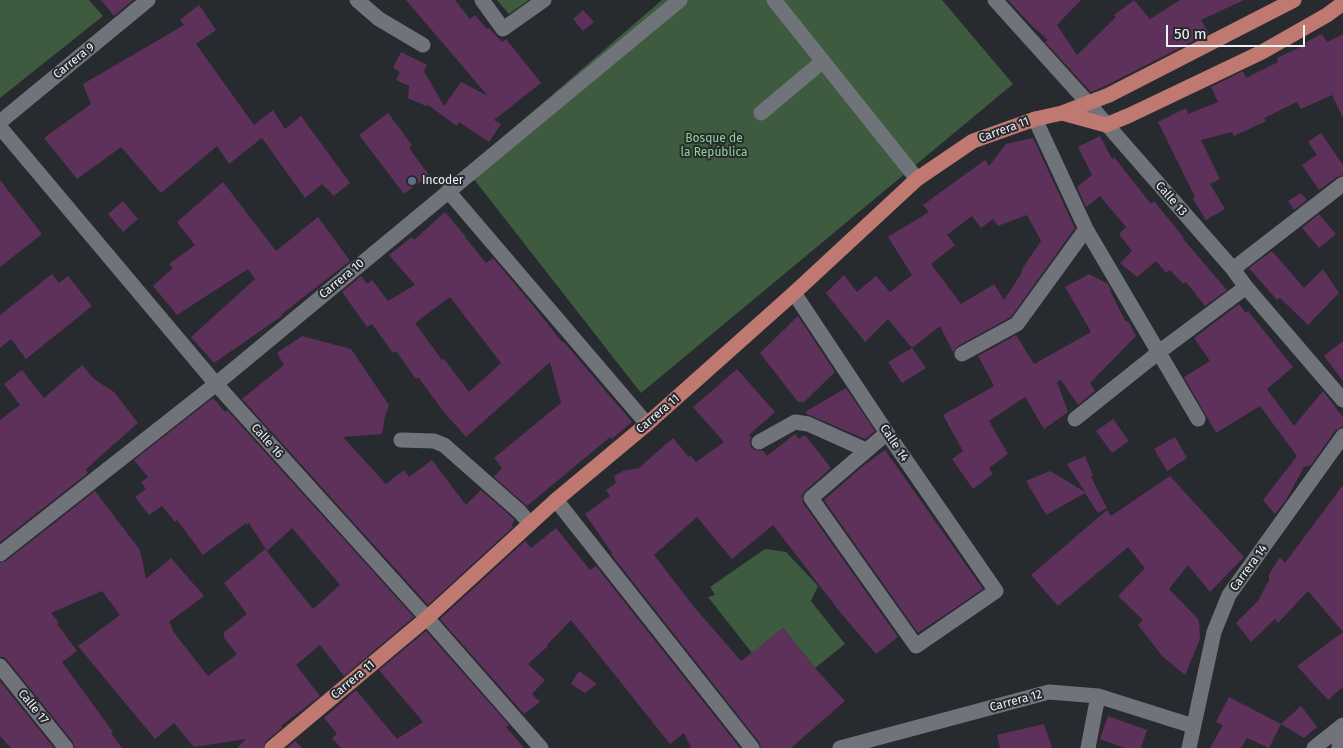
<!DOCTYPE html>
<meta charset="utf-8">
<style>
body{margin:0}
#map{position:relative;width:1343px;height:748px;overflow:hidden;background:#272a2f;font-family:"Fira Sans",sans-serif}
canvas{display:block}
.scale{position:absolute;left:1166px;top:25px;width:139px;height:22px;box-sizing:border-box;border:2px solid #eff2f5;border-top:0;padding-left:6px;font-size:15px;line-height:18px;white-space:nowrap;color:#eff2f5;-webkit-text-stroke:4px #272a2f;paint-order:stroke}
</style>
<div id="map">
<canvas width="1343" height="748"></canvas>
<div class="scale">50 m</div>
</div>
<script>
const g = document.querySelector('canvas').getContext('2d');
g.lineJoin = 'round';
function fillPath(path, color) { g.fillStyle = color; g.fill(path, 'evenodd'); }
const shape = rows => new Path2D(rows.map(r => 'M' + r).join(''));
function stroke(path, color, width, dash) { g.strokeStyle = color; g.lineWidth = width; g.lineCap = dash ? 'butt' : 'round'; g.setLineDash(dash || []); g.stroke(path); }
function drawText(font, color, halo, rows, align = 'center') {
  g.font = font + ' "Fira Sans",sans-serif'; g.lineWidth = 4; g.setLineDash([]); g.textBaseline = 'middle'; g.strokeStyle = halo; g.fillStyle = color; for (const [text, x, y, turn = 0] of rows) {
    g.save(); g.translate(x, y); g.rotate((+turn || 0) * Math.PI / 180); g.textAlign = isNaN(turn) ? turn : align; if (halo) g.strokeText(text, 0, 0); g.fillText(text, 0, 0); g.restore();
  }
}
const green = shape([
 [0,0,89,0,103,16,0,98],
 [497,0,529,0,509,14],
 [662,0,942,0,1013,84,641,393,466,169],
 [765,549,786,552,818,586,811,601,845,644,815,668,783,628,752,653,708,597,715,595,710,587]
]);
const building = shape([
 [101,0,133,0,114,16],
 [406,0,455,0,470,19,475,15,487,29,489,28,502,42,506,39,541,83,494,120,501,124,489,142,459,122,457,126,428,105,426,106,408,98,409,86,396,80,400,72,393,68,401,52,427,65,424,71,444,106,461,82,488,96],
 [1008,0,1081,0,1057,25,1077,55,1116,17,1114,15,1134,0,1150,19,1180,0,1244,0,1201,20,1209,33,1105,86,1091,92,1045,42,1048,40,1031,25],
 [199,5,216,30,196,44,254,125,273,110,285,129,301,116,350,183,334,196,322,184,305,198,262,138,229,164,217,146,161,193,121,147,77,179,44,138,91,104,83,84,184,25,180,20],
 [583,10,594,22,583,31,573,19],
 [1322,34,1327,42,1343,34,1343,118,1332,95,1301,109,1297,102,1264,118,1266,121,1234,136,1232,132,1201,140,1220,179,1210,184,1225,209,1206,220,1193,199,1195,197,1158,122,1186,108,1188,114,1218,102,1211,87,1243,71,1246,78,1278,62,1277,58,1307,44,1306,42],
 [388,113,412,145,409,148,429,175,404,194,359,135],
 [1321,133,1343,165,1343,175,1337,177,1319,190,1302,165,1317,155,1308,142],
 [1100,136,1112,159,1114,157,1151,204,1154,201,1184,238,1183,239,1227,290,1205,306,1186,282,1183,284,1170,270,1166,273,1156,261,1137,277,1120,263,1132,251,1119,234,1126,227,1100,196,1086,207,1077,187,1092,175,1078,147],
 [1033,138,1075,228,1011,317,958,346,953,352,940,326,912,348,888,319,865,342,826,293,844,275,857,292,876,276,890,292,912,275,888,237,929,212,923,205,985,160,989,166,1006,144],
 [1027,215,1041,241,1022,269,1021,274,1004,300,994,284,961,304,931,264,955,245,947,235,972,216,981,228,993,219,998,226],
 [0,180,42,234,0,267],
 [223,182,276,251,318,217,350,261,282,314,282,316,214,363,191,337,255,279,248,269,177,315,153,286,173,268,169,264,195,245,177,222],
 [1301,193,1307,200,1294,210,1288,201],
 [123,201,138,219,123,232,108,214],
 [445,212,466,237,465,237,486,263,493,258,531,303,562,342,563,341,632,422,612,439,610,437,527,506,494,477,502,468,494,458,561,403,550,362,466,437,444,412,418,377,416,379,396,351,393,353,372,324,367,327,342,292,361,276,367,284,372,280,388,301,415,285,389,255,412,237,414,240],
 [450,297,501,363,469,392,444,359,442,360,415,323],
 [1319,214,1336,234,1319,248,1302,228],
 [1272,251,1304,288,1323,269,1339,293,1308,325,1280,298,1277,300,1249,268],
 [52,274,59,283,68,276,92,306,26,359,11,339,0,348,0,315],
 [1089,274,1108,284,1111,290,1110,291,1126,322,1128,321,1136,336,1090,383,1095,391,1078,405,1061,380,1057,382,1068,412,1044,429,1025,397,989,421,1008,454,989,468,993,474,973,489,952,459,963,451,943,415,994,386,978,356,1016,335,1034,364,1091,332,1065,287],
 [1239,304,1246,313,1248,311,1293,367,1267,389,1294,426,1323,391,1343,417,1343,426,1335,431,1311,465,1304,467,1286,500,1275,514,1263,500,1297,456,1260,406,1216,433,1184,377,1210,361,1194,338],
 [798,316,835,372,804,402,798,402,760,353],
 [302,336,351,349,389,405,385,416,382,434,343,437,386,484,404,470,409,477,432,460,466,505,481,490,515,520,511,525,513,527,428,605,242,399,284,365,277,353],
 [1343,341,1343,381,1324,356],
 [912,348,926,368,902,383,888,362],
 [82,365,94,379,114,392,138,423,86,469,88,473,0,542,0,420,20,405,4,384,22,370,44,398],
 [737,369,775,412,749,435,751,437,750,442,751,447,755,450,763,451,767,456,795,434,799,439,805,435,831,468,805,491,802,495,803,503,898,637,876,654,840,612,773,525,732,559,697,517,654,555,694,607,741,661,783,628,815,668,845,701,791,748,761,748,759,742,611,554,612,553,585,514,610,496,606,490,616,483,614,476,623,471,639,468,673,438,689,457,690,455,696,462,724,442,693,407],
 [846,388,875,431,865,439,807,414,805,412],
 [213,398,225,412,227,410,414,617,344,676,320,645,296,665,320,696,281,726,283,727,266,741,263,748,237,748,246,739,194,747,174,723,155,739,78,646,120,615,102,591,51,613,59,623,57,624,77,651,62,662,113,732,111,733,122,748,75,748,73,742,7,660,4,657,0,657,0,563,6,561,95,491,140,550,146,579,171,558,204,596,169,622,173,629,172,630,208,676,237,654,224,638,224,632,247,614,224,583,265,549,313,609,340,585,292,528,267,551,249,523,247,525,246,523,203,555,177,520,175,522,162,506,149,515,135,497,146,489,141,482,148,477,134,460],
 [1113,419,1129,441,1112,453,1096,431],
 [1175,437,1187,458,1167,471,1154,449],
 [885,450,983,589,918,633,824,500,863,466],
 [1085,456,1093,476,1091,477,1107,508,1098,513,1085,493,1046,515,1026,481,1050,471,1085,492,1067,464],
 [1170,476,1244,557,1210,592,1188,565,1169,589,1199,620,1200,639,1185,675,1163,657,1138,625,1143,620,1118,596,1145,568,1128,547,1058,606,1031,575,1107,510,1111,516],
 [1343,485,1343,632,1308,591,1278,623,1275,619,1251,642,1236,623,1258,601,1269,580,1269,574,1280,557,1285,563],
 [556,528,590,570,596,566,740,748,691,748,684,733,670,744,571,620,547,645,548,646,528,664,545,680,532,694,540,702,524,714,440,619,525,541,531,548],
 [426,631,509,725,506,727,524,748,341,748,332,738,337,734,324,718,356,690,397,739,423,722,379,670],
 [1343,632,1343,687,1328,700,1297,666],
 [579,671,597,684,585,693,571,684],
 [0,681,54,748,11,748,0,736],
 [1229,697,1281,724,1269,748,1247,738,1241,748,1210,748,1223,725,1216,722],
 [1301,706,1317,727,1304,738,1281,724],
 [1108,716,1147,730,1141,748,1125,748,1100,739],
 [1044,724,1052,748,1000,748,997,735],
 [295,741,302,748,287,748]
]);
const minor = shape([
 [357,0,379,19,423,45],
 [482,0,503,29,544,0],
 [774,0,917,179],
 [995,0,1088,103,1233,269,1246,287,1343,400],
 [761,113,823,61],
 [1035,119,1086,229,1198,419],
 [0,122,148,0],
 [0,127,216,384,427,618,541,748],
 [448,191,647,424],
 [1233,269,1343,184],
 [794,293,887,433,996,591,916,646,811,498,887,433],
 [962,354,1017,324,1086,229],
 [1075,419,1159,352,1246,287],
 [401,440,434,441,444,445,520,512,530,524],
 [759,442,795,422,808,424,866,450],
 [556,500,752,748],
 [0,554,216,384,680,0],
 [0,666,66,748],
 [840,748,1049,692,1098,696,1193,726],
 [1088,748,1098,696],
 [1189,748,1214,632,1229,595,1343,436],
 [1314,748,1343,725],
 [1339,748,1342,726]
]);
const major = shape([
 [1062,113,1106,125,1130,115,1262,52,1327,15,1343,3],
 [272,748,427,618,556,500,647,424,794,293,917,179,973,141,1035,119,1062,113,1109,95,1294,0]
]);
const markers = [
 [412,181,5,"#5c6f8a"]
];
const streetNames = [
 ["Carrera 9",74,61,-39],
 ["Carrera 11",1004,130,-20],
 ["Calle 13",1171,199,49],
 ["Carrera 10",342,279,-40],
 ["Carrera 11",658,414,-41],
 ["Calle 16",267,441,48],
 ["Calle 14",894,443,56],
 ["Carrera 14",1249,568,-54],
 ["Carrera 11",353,680,-40],
 ["Carrera 12",1016,701,-15],
 ["Calle 17",33,707,51]
];
const parkNames = [
 ["Bosque de",714,139],
 ["la República",714,153]
];
const poiNames = [
 ["Incoder",422,181]
];
fillPath(green, '#3e5b3f');
fillPath(building, '#5e315b');
stroke(minor, '#70747a', 15);
stroke(major, '#bf7970', 15);
for (const [x, y, r, color] of markers) { const dot = new Path2D(); dot.arc(x, y, r, 0, 2 * Math.PI); g.fillStyle = color; g.fill(dot); stroke(dot, '#272a2f', 2); }
drawText('12px', '#eff2f5', '#272a2f', streetNames);
drawText('12px', '#8fd490', '#272a2f', parkNames);
drawText('12px', '#eff2f5', '#272a2f', poiNames, 'left');
</script>
